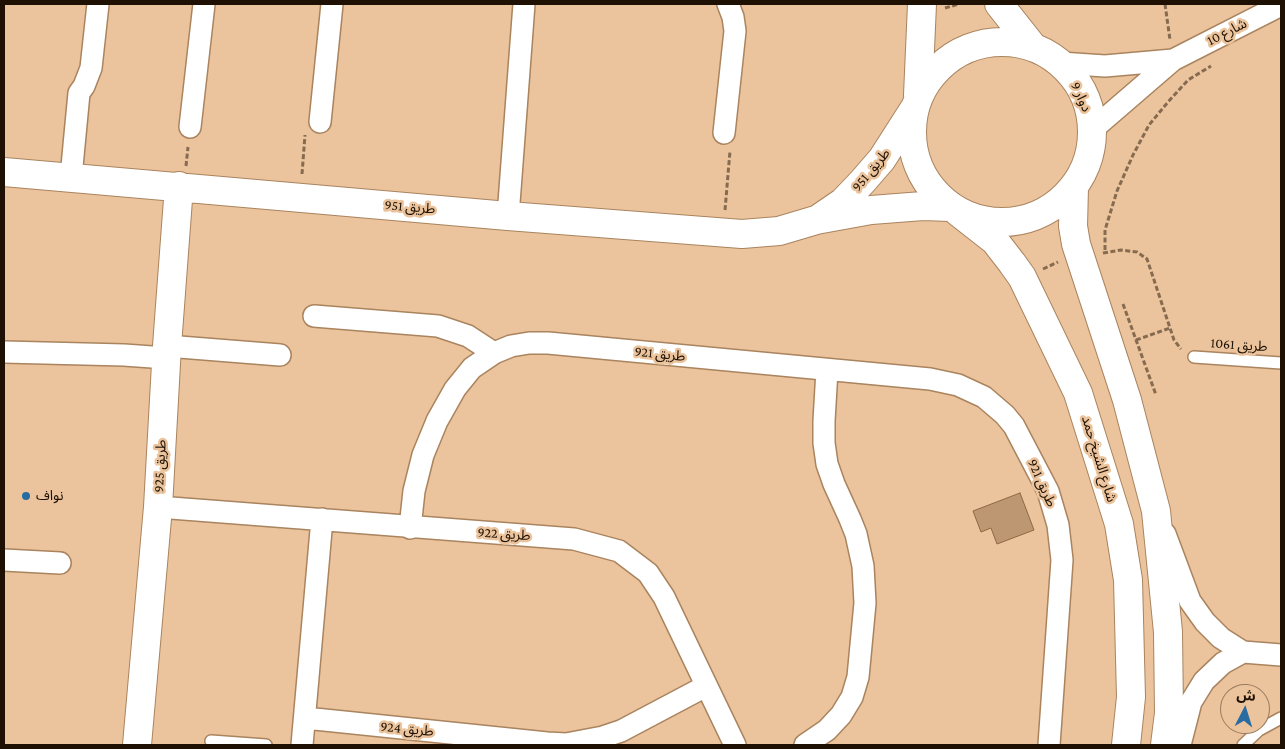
<!DOCTYPE html>
<meta charset="utf-8">
<style>
body{margin:0}
#map{position:relative;width:1285px;height:749px;overflow:hidden;background:#ebc39c;font-family:"Crimson Pro","Noto Sans Arabic",serif}
canvas{display:block}
.frame{position:absolute;inset:0;border:5px solid #1e1103;pointer-events:none}
.north{position:absolute;left:1220px;top:684px;width:50px;height:50px;box-sizing:border-box;background:#ebc39c;border:1px solid #997c5f;border-radius:50%;rotate:5deg;font-size:14px;font-weight:700;line-height:20px;text-align:center;color:#1e1103}
.north::after{content:'';display:block;margin:auto;width:18px;height:22px;background:#296ca2;clip-path:polygon(50% 0,100% 100%,50% 72%,0 100%)}
</style>
<div id="map">
<canvas width="1285" height="749"></canvas>
<div class="frame"></div>
<div class="north">ش</div>
</div>
<script>
const g = document.querySelector('canvas').getContext('2d');
g.lineJoin = 'round';
function fillPath(path, color) { g.fillStyle = color; g.fill(path, 'evenodd'); }
const shape = rows => new Path2D(rows.map(r => 'M' + r).join(''));
function stroke(path, color, width, dash) { g.strokeStyle = color; g.lineWidth = width; g.lineCap = dash ? 'butt' : 'round'; g.setLineDash(dash || []); g.stroke(path); }
function drawText(font, color, halo, rows, align = 'center') {
  g.font = font + ' "Crimson Pro","Noto Sans Arabic",serif'; g.lineWidth = 5; g.setLineDash([]); g.textBaseline = 'middle'; g.strokeStyle = halo; g.fillStyle = color; for (const [text, x, y, turn = 0] of rows) {
    g.save(); g.translate(x, y); g.rotate((+turn || 0) * Math.PI / 180); g.textAlign = isNaN(turn) ? turn : align; if (halo) g.strokeText(text, 0, 0); g.fillText(text, 0, 0); g.restore();
  }
}
const building = shape([
 [1020,493,1034,530,997,544,991,528,981,532,973,511,1020,493]
]);
const path = shape([
 [1165,4,1170,40],
 [945,8,959,4],
 [186,166,188,147],
 [302,174,305,135],
 [725,210,730,151],
 [1105,250,1105,230,1117,191,1133,155,1149,125,1168,102,1188,80,1211,66],
 [1103,253,1121,250,1137,252,1147,259,1174,340,1181,349],
 [1043,269,1058,262],
 [1123,304,1156,395],
 [1136,340,1170,328]
]);
const lane = shape([
 [1194,357,1281,363],
 [211,741,266,745],
 [1243,745,1259,730,1281,718]
]);
const street = shape([
 [1060,63,1105,66,1173,60],
 [320,122,332,4],
 [190,127,204,4],
 [1093,129,1173,60,1281,5],
 [724,133,735,31,733,17,728,4],
 [71,177,79,93,84,86,91,68,98,4],
 [508,216,524,4],
 [314,316,438,326,468,336,494,353],
 [167,346,280,355],
 [4,352,124,355,166,358],
 [158,507,574,539,619,551,648,573,664,597,735,745],
 [410,528,414,491,423,455,437,421,455,389,472,368,494,353,511,346,529,343,548,343,930,379,958,385,984,397,1005,415,1014,426,1048,491,1058,525,1062,560,1049,745],
 [1165,534,1190,601,1205,622,1221,638,1243,652,1281,655],
 [4,560,60,563],
 [305,718,547,743,566,744,603,737,621,731,706,686],
 [302,745,322,519],
 [805,745,827,730,841,715,852,697,858,677,865,603,863,566,856,534,850,519,834,484,827,464,824,443,824,421,827,370],
 [1180,745,1191,702,1204,681,1223,663,1243,652]
]);
const secondary = shape([
 [999,4,1033,47],
 '912 132a90 90 0 1 1 180 0a90 90 0 1 1-180 0Z',
 [918,95,922,4],
 [4,172,508,216,742,234,779,231,816,220,871,210,923,206,950,207],
 [1074,188,1073,226,1076,244,1127,400,1156,511,1168,632,1169,713,1165,745],
 [958,212,995,241,1012,263,1022,277,1078,393,1119,524,1128,580,1131,697,1126,745],
 [821,217,843,202,863,181,882,159,914,109],
 [137,745,158,507,167,346,179,186]
]);
const markers = [
 [26,496,5,"#296ca2"]
];
const streetNames = [
 ["شارع 10",1227,32,-27],
 ["دوار 9",1081,97,66],
 ["طريق 951",871,170,-50],
 ["طريق 951",410,207,5],
 ["طريق 1061",1239,345,4],
 ["طريق 921",660,354,6],
 ["شارع الشيخ حمد",1099,459,73],
 ["طريق 925",160,466,-87],
 ["طريق 921",1042,483,66],
 ["طريق 922",504,534,4],
 ["طريق 924",407,729,6]
];
const poiNames = [
 ["نواف",36,496]
];
fillPath(building, '#bd9772');
stroke(building, '#8c6844', 1);
stroke(lane, '#a9845f', 14);
stroke(street, '#a9845f', 24);
stroke(secondary, '#a9845f', 30);
stroke(path, '#866b50', 3, [5, 2.5]);
stroke(lane, '#fff', 11);
stroke(street, '#fff', 21);
stroke(secondary, '#fff', 28);
for (const [x, y, r, color] of markers) { const dot = new Path2D(); dot.arc(x, y, r, 0, 2 * Math.PI); g.fillStyle = color; g.fill(dot); stroke(dot, '#ebc39c', 2); }
drawText('14px', '#1e1103', '#ebc39c', streetNames);
drawText('14px', '#1e1103', '#ebc39c', poiNames, 'left');
</script>
